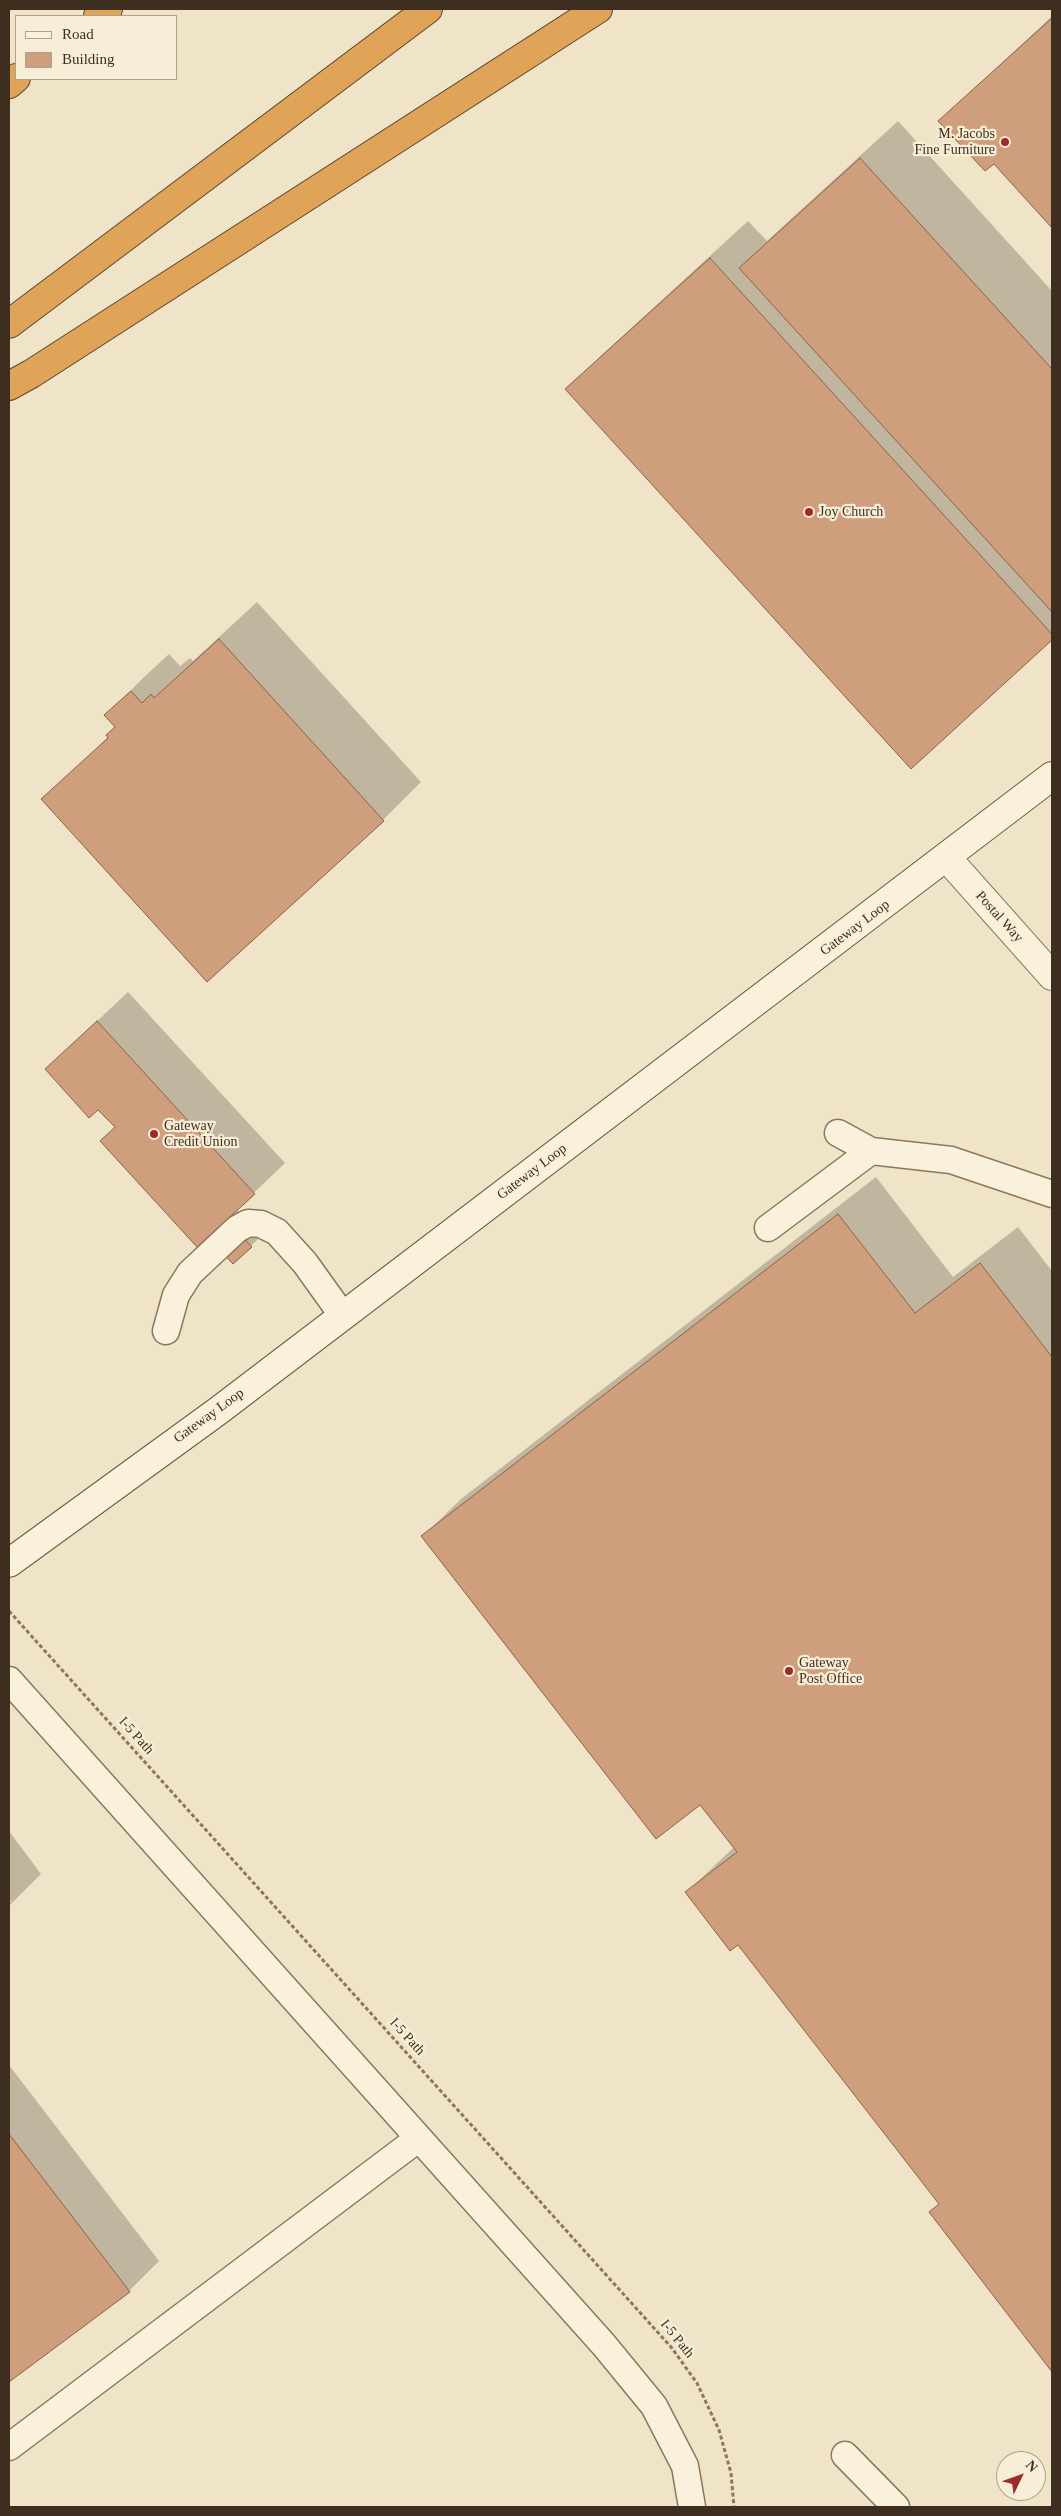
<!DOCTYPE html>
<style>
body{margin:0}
#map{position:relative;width:1061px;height:2516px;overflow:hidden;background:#f0e4c8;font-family:Georgia,serif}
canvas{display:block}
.frame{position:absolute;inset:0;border:10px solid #3d2e20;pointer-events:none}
.legend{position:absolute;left:15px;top:15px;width:162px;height:65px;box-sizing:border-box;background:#f7eed8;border:1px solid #ada18e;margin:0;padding:6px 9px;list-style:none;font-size:15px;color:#3d2e20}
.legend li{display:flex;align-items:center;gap:10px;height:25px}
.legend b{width:25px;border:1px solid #ada18e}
.north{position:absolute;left:996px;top:2451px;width:50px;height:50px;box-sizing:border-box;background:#f7eed8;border:1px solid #ada18e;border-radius:50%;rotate:48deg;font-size:14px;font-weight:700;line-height:20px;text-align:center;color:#3d2e20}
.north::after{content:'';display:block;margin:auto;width:18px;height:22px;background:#9e2a2b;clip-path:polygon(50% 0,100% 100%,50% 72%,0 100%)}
</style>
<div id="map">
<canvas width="1061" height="2516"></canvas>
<div class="frame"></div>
<ul class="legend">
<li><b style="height:6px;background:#faf1dc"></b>Road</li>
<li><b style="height:14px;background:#cf9f7d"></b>Building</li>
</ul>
<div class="north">N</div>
</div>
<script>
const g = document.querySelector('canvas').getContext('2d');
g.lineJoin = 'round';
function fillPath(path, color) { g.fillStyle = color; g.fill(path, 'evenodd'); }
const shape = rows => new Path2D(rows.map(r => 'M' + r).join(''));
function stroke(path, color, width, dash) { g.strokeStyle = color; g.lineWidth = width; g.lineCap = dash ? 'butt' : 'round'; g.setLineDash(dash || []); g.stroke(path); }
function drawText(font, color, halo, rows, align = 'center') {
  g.font = font + ' Georgia,serif'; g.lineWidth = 4.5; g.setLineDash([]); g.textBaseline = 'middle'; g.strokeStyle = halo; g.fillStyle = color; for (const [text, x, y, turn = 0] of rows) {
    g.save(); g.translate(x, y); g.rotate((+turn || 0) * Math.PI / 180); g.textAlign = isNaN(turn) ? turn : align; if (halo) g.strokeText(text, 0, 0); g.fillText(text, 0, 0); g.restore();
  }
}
const shadow = shape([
 [1052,16,1052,226,994,162,940,121],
 [898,121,1052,291,1052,638,911,767,567,389,605,352,748,221,767,241],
 [257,602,421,782,383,820,207,980,43,800,108,737,116,727,106,715,143,678,169,654,180,666,190,658,193,661],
 [128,992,285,1163,237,1209,261,1236,251,1246,215,1232,98,1108,46,1069],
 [876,1177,953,1277,1018,1227,1052,1271,1052,2369,930,2212,940,2203,738,1943,687,1892,734,1847,700,1803,423,1536,461,1499],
 [9,1831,41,1874,9,1906,11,1901,9,1899],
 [9,2065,159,2261,129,2291,9,2381]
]);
const building = shape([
 [1052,18,1052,228,994,164,985,171,938,121,1052,18],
 [860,158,1052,369,1052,612,739,268,860,158],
 [710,258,1052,634,1052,640,911,769,565,389,710,258],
 [219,639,384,821,207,982,41,799,108,738,106,735,115,727,104,715,131,691,142,703,151,694,154,698,219,639],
 [97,1021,255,1194,197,1247,100,1141,115,1127,98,1110,89,1118,45,1069,97,1021],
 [838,1214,915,1313,980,1263,1052,1357,1052,2372,929,2212,939,2204,738,1945,730,1951,685,1892,737,1852,700,1805,656,1839,421,1536,838,1214],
 [227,1220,252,1247,233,1264,208,1237,227,1220],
 [9,2134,130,2292,9,2382,9,2134]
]);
const path = shape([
 [9,1611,671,2347,697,2383,719,2430,731,2473,734,2507]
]);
const lane = shape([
 [838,1133,871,1151,951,1160,1052,1194],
 [768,1228,871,1151],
 [166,1331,176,1295,190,1273,237,1229,248,1223,261,1224,277,1232,305,1263,343,1316],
 [9,1680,604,2345,654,2406,685,2466,692,2507],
 [9,2447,419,2138],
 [845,2455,896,2507]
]);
const street = shape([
 [947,858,1052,976]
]);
const secondary = shape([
 [9,1563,218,1411,1052,776]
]);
const highway = shape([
 [98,16,108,9],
 [9,84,16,78],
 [9,324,428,9],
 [9,386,31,374,598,9]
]);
const markers = [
 [1005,142,5,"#9e2a2b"],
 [809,512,5,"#9e2a2b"],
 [154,1134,5,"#9e2a2b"],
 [789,1671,5,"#9e2a2b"]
];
const poiNames = [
 ["M. Jacobs",995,134,"right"],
 ["Fine Furniture",995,150,"right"],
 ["Joy Church",819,512],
 ["Gateway",164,1126],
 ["Credit Union",164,1142],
 ["Gateway",799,1663],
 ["Post Office",799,1679]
];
const streetNames = [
 ["Postal Way",999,917,48],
 ["Gateway Loop",855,928,-37],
 ["Gateway Loop",532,1172,-37],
 ["Gateway Loop",209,1416,-36],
 ["I-5 Path",136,1736,48],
 ["I-5 Path",407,2037,48],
 ["I-5 Path",677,2339,51]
];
fillPath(shadow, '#0003');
fillPath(building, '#cf9f7d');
stroke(building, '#8d5f41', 1);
stroke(lane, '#8d765c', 29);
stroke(street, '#8d765c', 30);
stroke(secondary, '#6f573f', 30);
stroke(highway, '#5b4430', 30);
stroke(path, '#8d765c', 3, [4, 2.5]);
stroke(lane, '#faf1dc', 26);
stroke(street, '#faf1dc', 28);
stroke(secondary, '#faf1dc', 28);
stroke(highway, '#e0a458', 28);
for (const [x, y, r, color] of markers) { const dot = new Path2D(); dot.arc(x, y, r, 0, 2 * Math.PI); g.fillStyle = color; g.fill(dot); stroke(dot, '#f7eed8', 2); }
drawText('14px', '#3d2e20', '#f7eed8', poiNames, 'left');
drawText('14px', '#3d2e20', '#f7eed8', streetNames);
</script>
